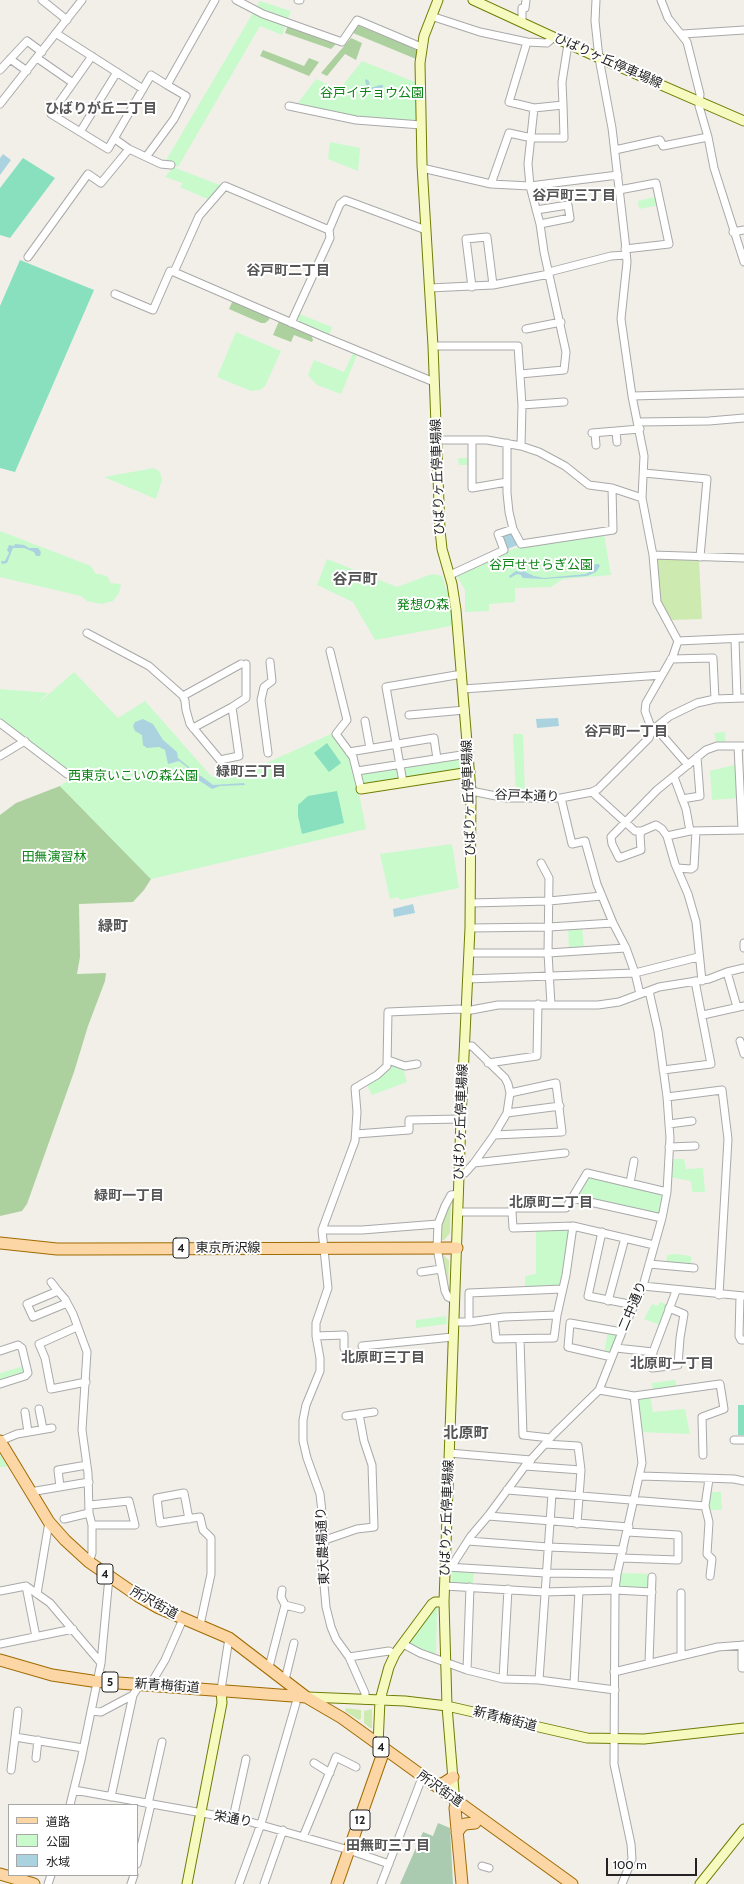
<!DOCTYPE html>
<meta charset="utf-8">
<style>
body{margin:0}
#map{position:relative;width:744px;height:1884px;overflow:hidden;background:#f2efe9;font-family:Cabin,"Noto Sans JP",sans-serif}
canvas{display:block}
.legend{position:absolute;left:8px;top:1804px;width:130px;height:72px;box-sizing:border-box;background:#fff;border:1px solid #a7a7a7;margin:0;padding:5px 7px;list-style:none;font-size:12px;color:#222}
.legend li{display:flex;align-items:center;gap:8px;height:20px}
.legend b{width:20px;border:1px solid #a7a7a7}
.scale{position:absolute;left:606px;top:1858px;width:91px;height:18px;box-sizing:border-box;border:2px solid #222;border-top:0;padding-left:5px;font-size:12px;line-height:14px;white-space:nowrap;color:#222;-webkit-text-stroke:3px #fff;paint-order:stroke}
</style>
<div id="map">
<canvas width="744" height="1884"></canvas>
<ul class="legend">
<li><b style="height:5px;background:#fcd6a4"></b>道路</li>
<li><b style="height:11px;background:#c8facc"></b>公園</li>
<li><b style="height:11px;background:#aad3df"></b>水域</li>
</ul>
<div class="scale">100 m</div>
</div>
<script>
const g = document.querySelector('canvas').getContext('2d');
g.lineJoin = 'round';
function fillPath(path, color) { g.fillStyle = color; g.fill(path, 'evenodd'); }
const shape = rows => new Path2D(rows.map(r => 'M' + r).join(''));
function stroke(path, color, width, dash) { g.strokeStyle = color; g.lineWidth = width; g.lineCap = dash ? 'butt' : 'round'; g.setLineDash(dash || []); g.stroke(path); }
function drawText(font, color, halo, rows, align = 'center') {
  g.font = font + ' Cabin,"Noto Sans JP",sans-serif'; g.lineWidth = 4; g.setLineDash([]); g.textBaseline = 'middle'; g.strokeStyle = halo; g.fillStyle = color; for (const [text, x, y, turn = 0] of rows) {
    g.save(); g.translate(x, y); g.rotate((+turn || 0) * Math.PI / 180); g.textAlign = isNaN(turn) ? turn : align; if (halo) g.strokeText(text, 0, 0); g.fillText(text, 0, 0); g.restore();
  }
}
const grass = shape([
 [656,558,699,560,702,619,672,620,659,601],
 [451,1199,450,1233,444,1240,439,1240,444,1215],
 [440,1254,443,1254,449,1261,448,1291],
 [346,1708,361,1710,361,1719,359,1720,345,1711],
 [372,1709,372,1728,370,1728,364,1723,364,1711]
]);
const forest = shape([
 [288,25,336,44,331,49,285,33],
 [357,25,416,49,416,59,353,33],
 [351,38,362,43,356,60,345,54,327,76,321,73],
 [263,50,304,66,309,58,319,62,309,76,260,56],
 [233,300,270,315,269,320,265,323,261,323,229,309],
 [279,321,311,334,313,340,312,342,294,335,291,342,273,335],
 [60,786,151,879,144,890,133,902,79,904,80,957,77,974,106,973,105,981,88,1026,74,1072,27,1204,22,1211,0,1216,0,815,16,803]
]);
const cemetery = shape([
 [438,1823,450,1828,453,1884,400,1884,423,1832,433,1836]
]);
const park = shape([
 [260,1,291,11,282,35,260,26,178,167,165,162],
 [362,61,415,82,417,121,334,117,292,111,316,79,339,90],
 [330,142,360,148,358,171,328,159],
 [173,167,225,187,212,201,180,187,183,183,165,177],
 [658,196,660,205,639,209,638,201],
 [297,313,332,327,329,337,293,322],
 [236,332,281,351,265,386,260,390,251,391,217,377],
 [353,353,357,355,341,394,317,385,308,375,314,360,344,372],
 [458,458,468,458,469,465,459,465],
 [154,468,160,472,162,480,156,499,104,477],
 [0,531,91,566,96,574,100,574,108,577,110,583,121,584,119,593,113,601,102,604,87,601,81,596,0,577],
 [604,534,611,575,563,579,551,587,515,588,515,602,489,604,489,611,465,612,465,590,456,574,520,546],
 [327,559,397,587,432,574,442,576,451,603,453,622,451,626,375,640,353,602,317,585],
 [74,672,118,718,145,701,212,777,244,773,333,733,352,758,366,829,151,879,60,786,73,777,0,718,0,689,48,693,34,707],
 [725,732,726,745,717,745,714,733],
 [513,734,523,734,525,796,516,796],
 [468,754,470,775,464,778,362,793,357,771],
 [738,764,739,798,712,800,710,771],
 [452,844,459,888,400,900,398,897,390,899,380,854],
 [582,926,584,949,569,950,568,927],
 [388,1063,403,1068,407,1082,372,1095,366,1083],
 [669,1159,684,1159,686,1169,703,1168,705,1192,692,1192,691,1181,669,1177],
 [588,1175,664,1193,658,1215,575,1197],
 [536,1228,569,1228,559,1289,525,1289,525,1276,536,1274],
 [675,1254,691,1256,691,1266,666,1264,667,1255],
 [660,1302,669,1305,661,1325,644,1319,652,1304,658,1306],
 [446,1316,447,1324,416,1328,416,1320],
 [608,1331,620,1333,611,1356,604,1354],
 [24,1366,24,1375,0,1382,0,1373],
 [675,1380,677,1389,653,1392,652,1383],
 [650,1395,653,1412,685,1409,690,1434,639,1432,636,1397],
 [0,1454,7,1465,6,1467,0,1467],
 [709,1492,721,1492,722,1510,709,1510,707,1507],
 [452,1569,474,1571,473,1585,452,1584],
 [619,1573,651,1574,651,1591,616,1589],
 [435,1607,437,1608,436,1655,408,1645]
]);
const pitch = shape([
 [23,158,55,178,10,238,0,235,0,188],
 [20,260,94,290,15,472,0,468,0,306],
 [327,743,341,763,329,772,314,753],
 [337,791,344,823,302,834,298,816,298,805,308,796],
 [738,1405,744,1405,744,1435,738,1435]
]);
const water = shape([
 [366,79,369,81,370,88,380,85,383,85,383,87,378,91,374,89,368,90,365,81],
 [3,154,11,160,0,175,0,158],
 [512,530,520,544,505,550,499,535],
 [15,544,24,545,29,548,38,548,41,552,40,556,36,556,34,552,24,548,13,548,7,563,2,564,1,561,5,561,9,553,7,550,9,545,14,546],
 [595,564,599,564,600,566,596,572,587,576,544,579,523,578,521,575,517,574,510,578,509,576,516,571,521,572,523,571,534,576,544,578,586,574,592,570],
 [558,718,559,726,537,728,536,719],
 [143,719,153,724,163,740,177,752,178,758,189,767,192,773,201,776,213,785,244,783,245,785,220,786,212,789,191,775,187,767,179,761,168,764,165,750,159,747,147,748,143,745,142,735,135,731,133,726,135,722],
 [413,904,415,913,394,917,393,909]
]);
const street = shape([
 [42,0,67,20],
 [236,0,263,14,342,42,357,20,421,47],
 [298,0,300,0],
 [596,0,595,21,599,58,612,128,625,240,627,262,621,319,632,396,644,456,642,498,653,555,657,602,678,641,673,656,646,703,645,711,652,730],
 [661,0,668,18,687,42,700,94,699,106,708,137,714,168,744,262],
 [431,16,480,32,527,42,547,43,554,37],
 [522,22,522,8,525,8,526,0],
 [57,34,143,89],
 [683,34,744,30],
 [37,58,73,83,51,114,108,149,151,75,167,85,215,0],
 [10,59,27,71],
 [0,70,27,41,42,52],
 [73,83,92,56],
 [0,104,82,0],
 [563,105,562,82,568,44],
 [289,106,356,120,421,125],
 [80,132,117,72],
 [115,139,129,149,146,157,161,164,171,165],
 [615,150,660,140,663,146,708,137],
 [146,157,174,119,186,96,167,85],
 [422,168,491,184,530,186,618,175],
 [491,184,509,133,532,138,564,138,563,105,534,108,509,102,527,42],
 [619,190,656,183,669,244,625,249],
 [536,210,568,205,570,218,540,224],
 [733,232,744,230],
 [28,257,88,174,101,183,129,149],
 [174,272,199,216,225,186,329,230],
 [549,272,611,256,626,255],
 [472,287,466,239,487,237,493,285],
 [429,288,493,285,549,274],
 [115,294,153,310,170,271,174,272,322,336,434,382],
 [291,323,330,238,329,230,340,204,345,200,426,230],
 [526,329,561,322],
 [433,346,518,346,522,405,521,446],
 [520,374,564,370,566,352,544,252,540,224,530,186,528,164,534,108],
 [632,396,744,393],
 [522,405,564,402],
 [639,422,709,421,744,418],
 [616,431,617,442],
 [592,433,640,429],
 [595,433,596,445],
 [436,440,487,440,521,446,539,452,565,466,589,485,612,488,642,498],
 [472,440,472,488,507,482],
 [644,473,707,479,700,557],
 [513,529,521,544,613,530,612,488],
 [653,555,744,558],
 [450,575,504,550,498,534,513,529,509,512,507,493,507,443],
 [87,633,149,666,183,696,185,701,186,710,190,724,220,760,239,756,232,707,246,698,246,664],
 [735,639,737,698],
 [678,641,744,638],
 [330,651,347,720,336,734,353,757,361,789],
 [671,659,713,658,715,699],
 [463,689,662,675],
 [183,696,241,664],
 [409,715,465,710],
 [365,721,370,748],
 [0,723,67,774],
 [655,727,688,765],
 [193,728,232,707],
 [652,730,670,716,697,703,715,699,744,698],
 [738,746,742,829],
 [349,752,434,738,437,759],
 [268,753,261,700,264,687,272,681,270,662],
 [0,756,25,741],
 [357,771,468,754],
 [674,777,686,809,690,831],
 [403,782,386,687,462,674],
 [471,791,506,798,561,798,592,792,598,789,649,738,652,730],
 [592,792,635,831,642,831,656,825,662,829,667,836,675,864,688,894,696,922,702,981],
 [561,798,572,844,585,841,597,884,613,923,626,948,635,973,640,994],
 [682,799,700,796,697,757],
 [642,831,640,835,641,850,619,858,612,844,611,837,657,790,706,750,717,746,744,746],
 [667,836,690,831,744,830],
 [541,863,549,878,548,953,551,1005],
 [677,868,691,869,694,867,696,831],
 [471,903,549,901,602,896],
 [470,928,549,927,613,923],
 [744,943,744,948],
 [469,953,548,953,626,948],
 [727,972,737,1007],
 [467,979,635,973,698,957],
 [703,1015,744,1006],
 [740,1041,744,1054],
 [388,1060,405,1066,417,1064],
 [488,1063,537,1056,538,1004],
 [663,1070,711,1064,695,981],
 [667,1097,722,1090,728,1139,719,1295],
 [507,1113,560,1106],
 [669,1124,692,1121],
 [356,1134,409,1130,409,1120,461,1119],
 [494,1135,562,1132,556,1083,510,1093],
 [669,1147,695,1146],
 [474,1163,565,1153],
 [459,1174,465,1173,474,1163,494,1135,507,1113,510,1093,508,1084,505,1078,472,1046,464,1046],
 [630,1183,634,1161],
 [572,1198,662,1218],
 [458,1212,512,1212,513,1228,573,1226,654,1245],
 [512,1212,512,1208,566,1208,587,1173,667,1192],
 [322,1230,362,1230,438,1224],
 [602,1232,588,1296,634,1305],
 [649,1264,694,1268],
 [421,1272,441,1269],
 [51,1282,58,1291],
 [643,1286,744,1296],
 [740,1296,739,1336,741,1340,744,1340],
 [455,1300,448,1297,445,1291,437,1248,438,1224,445,1206,451,1195,459,1194],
 [608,1301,625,1238],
 [67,1303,33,1317,27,1304,58,1291,65,1299,73,1314,87,1352,82,1430,88,1473,89,1513,92,1525,92,1553,89,1562],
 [494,1319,496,1339,554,1338,557,1315],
 [454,1322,469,1322,504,1317,557,1315,566,1275,573,1226],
 [469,1322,469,1293,562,1289],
 [77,1327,39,1344,45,1358,51,1389,86,1382],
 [316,1336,344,1335,344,1348],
 [520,1339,523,1435,550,1438],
 [362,1346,453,1337],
 [616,1348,653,1352,652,1368,678,1365,680,1338,684,1314,669,1308],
 [0,1351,18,1345,22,1348,28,1373,25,1376,0,1384],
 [653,1352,676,1291],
 [612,1357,568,1347,570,1323,622,1332],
 [599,1390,634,1396,642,1463,617,1574,615,1590,614,1764,631,1844,632,1859,622,1884],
 [634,1396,720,1384,724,1409,702,1417,703,1455],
 [39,1409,43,1429],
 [25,1412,28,1432],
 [346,1416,374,1412],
 [734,1440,744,1440],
 [0,1441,17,1434,52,1428],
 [545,1444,578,1446,581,1470,577,1524],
 [449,1453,531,1460],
 [525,1466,581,1470],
 [641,1476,734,1479,744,1481],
 [709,1479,705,1506,709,1522,707,1554,712,1559,710,1576],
 [60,1487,58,1470,87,1465],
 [507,1490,705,1506],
 [30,1492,89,1482],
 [90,1505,129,1501,135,1525,92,1525],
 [488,1516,629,1527],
 [64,1519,89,1513],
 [189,1519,184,1493,157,1498,160,1523,200,1517,203,1530,211,1538,211,1574,200,1625],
 [325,1540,357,1529,374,1527,372,1465,364,1441,359,1414],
 [468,1541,548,1547,623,1550],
 [621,1558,678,1560,678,1535,627,1532],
 [447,1567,545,1573,617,1574],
 [451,1567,471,1536,488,1516,525,1466,554,1434,599,1390,622,1332,643,1286,662,1218,667,1192,670,1138,667,1097,658,1031,649,991],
 [26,1586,36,1637],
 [445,1586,544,1592,615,1590,652,1592],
 [0,1591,26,1586,50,1603,101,1663],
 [37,1594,49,1522],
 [285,1605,301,1609],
 [0,1644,73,1629],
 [403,1644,420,1653,467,1670,503,1679,539,1680,615,1690],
 [742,1645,742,1668,744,1668],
 [681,1656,681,1593],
 [349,1657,389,1651,395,1654],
 [649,1663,652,1577],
 [269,1667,285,1605,281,1597,282,1590],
 [467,1670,470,1587],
 [614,1672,718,1647,744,1645],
 [503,1679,508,1589],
 [285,1680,294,1643],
 [539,1680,552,1494],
 [574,1684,579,1591],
 [150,1685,165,1660,183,1619],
 [221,1690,229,1638],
 [365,1700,365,1693,349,1657,336,1639,331,1627,326,1607,322,1562,325,1540,321,1503,320,1494,307,1458,303,1441,303,1420,306,1405,320,1371,320,1358,316,1336,316,1323,328,1288,322,1230,355,1141,357,1112,355,1088,377,1075,387,1066,388,1012,460,1009,466,1011,498,1005,598,1005,619,1002,659,987,709,979,727,972,744,968],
 [91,1711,101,1712,133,1695],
 [15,1737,18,1711],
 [36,1758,38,1740],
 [314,1763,330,1773],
 [11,1770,15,1737,83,1748],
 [74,1790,247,1821,349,1850,389,1864],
 [111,1797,133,1695,140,1684],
 [148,1804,162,1742],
 [70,1805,81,1760,101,1663,109,1577],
 [233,1818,246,1759],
 [303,1837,336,1757,356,1767],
 [137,1864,151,1804],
 [482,1866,489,1868],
 [48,1884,51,1875],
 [131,1884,134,1875],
 [239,1884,261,1824,296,1703],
 [264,1884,283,1830],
 [381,1884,420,1783]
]);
const secondary = shape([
 [438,0,424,36,420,63,422,165,433,346,440,530,442,549,452,584,456,610,471,791,470,928,461,1119,444,1602,447,1706,455,1804],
 [473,0,599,58,744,121],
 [361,789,470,772],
 [308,1697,405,1701,447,1706,587,1738,644,1739,744,1728],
 [378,1745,380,1700,389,1667,395,1654,432,1604,435,1602,444,1602],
 [187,1884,222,1703,221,1690],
 [700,1884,744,1829]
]);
const primary = shape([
 [0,1243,57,1249,81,1249,457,1248],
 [0,1441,49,1522,65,1540,89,1562,138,1596,159,1608,229,1638,306,1697,342,1718,572,1884],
 [0,1660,52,1675,92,1681,306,1697],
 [432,1784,438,1785,444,1783,453,1777],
 [455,1808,462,1884],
 [457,1833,461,1827,465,1824,475,1823],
 [0,1874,34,1884],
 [337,1884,382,1756]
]);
const shields = [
 [181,1248,16],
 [105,1574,16],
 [110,1682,16],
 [381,1747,16],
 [360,1820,20]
];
const shieldNames = [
 ["4",181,1248],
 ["4",105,1574],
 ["5",110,1682],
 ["4",381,1747],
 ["12",360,1820]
];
const streetNames = [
 ["ひばりヶ丘停車場線",608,61,24],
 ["ひばりヶ丘停車場線",438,477,-92],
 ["谷戸本通り",527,796,2],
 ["ひばりヶ丘停車場線",469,798,-92],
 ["ひばりヶ丘停車場線",461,1122,-88],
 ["東京所沢線",228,1248],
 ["二中通り",633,1306,-67],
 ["ひばりヶ丘停車場線",447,1518,-88],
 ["東大農場通り",323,1546,-93],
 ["所沢街道",154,1603,29],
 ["新青梅街道",167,1686,4],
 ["新青梅街道",505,1719,14],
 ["所沢街道",440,1789,35],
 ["栄通り",233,1819,10]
];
const parkNames = [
 ["谷戸イチョウ公園",372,93],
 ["谷戸せせらぎ公園",541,565],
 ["発想の森",423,605],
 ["西東京いこいの森公園",133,776],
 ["田無演習林",54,857]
];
const neighbourhoodNames = [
 ["ひばりが丘二丁目",101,109],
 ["谷戸町三丁目",574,196],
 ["谷戸町二丁目",288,271],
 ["谷戸町一丁目",626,732],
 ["緑町三丁目",251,772],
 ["緑町一丁目",129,1196],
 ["北原町二丁目",551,1203],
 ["北原町三丁目",383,1358],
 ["北原町一丁目",672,1364],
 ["田無町三丁目",388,1846]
];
const quarterNames = [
 ["谷戸町",355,580],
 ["緑町",113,927],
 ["北原町",466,1434]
];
fillPath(grass, '#cdebb0');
fillPath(forest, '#add19e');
fillPath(cemetery, '#aacbaf');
fillPath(park, '#c8facc');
fillPath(pitch, '#88e0be');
fillPath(water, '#aad3df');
stroke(street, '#a9a9a9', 9);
stroke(secondary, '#707d05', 11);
stroke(primary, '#a06b00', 13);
stroke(street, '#fff', 7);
stroke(secondary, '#f7fabf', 9);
stroke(primary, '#fcd6a4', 11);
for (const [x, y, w] of shields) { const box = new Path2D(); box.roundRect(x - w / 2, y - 10, w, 20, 3); g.fillStyle = '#fff'; g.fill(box); stroke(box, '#222', 1); }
drawText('bold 12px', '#222', null, shieldNames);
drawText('13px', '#222', '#fff', streetNames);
drawText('13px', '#0c8416', '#fff', parkNames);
drawText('bold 14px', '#555', '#fff', neighbourhoodNames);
drawText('bold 15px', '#555', '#fff', quarterNames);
</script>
